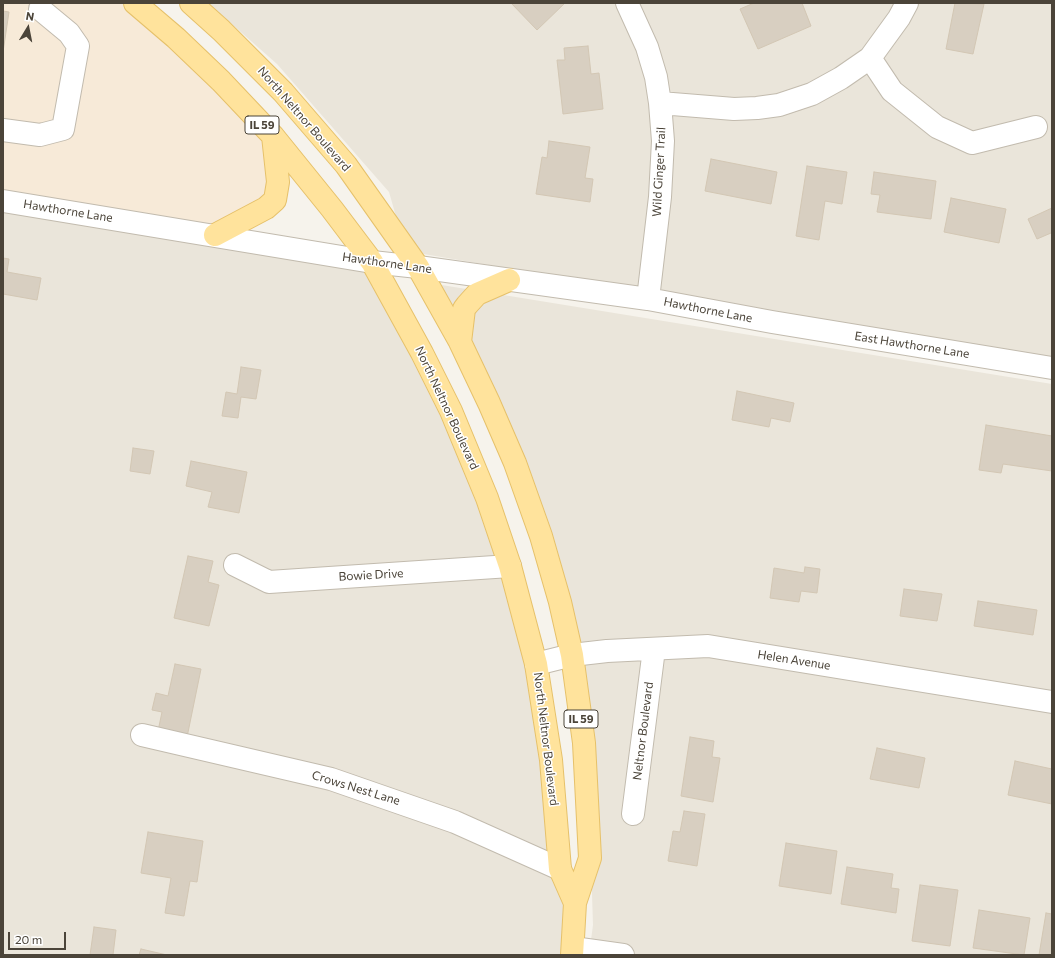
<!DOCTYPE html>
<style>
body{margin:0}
#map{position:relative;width:1055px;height:958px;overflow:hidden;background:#f6f3ec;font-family:Commissioner,sans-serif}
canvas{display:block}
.frame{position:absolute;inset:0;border:4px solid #4b4439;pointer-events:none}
.north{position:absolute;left:8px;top:8px;width:40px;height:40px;-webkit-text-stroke:3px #fff;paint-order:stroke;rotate:10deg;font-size:11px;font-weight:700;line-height:16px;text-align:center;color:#4b4439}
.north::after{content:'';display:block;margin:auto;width:14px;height:18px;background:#4b4439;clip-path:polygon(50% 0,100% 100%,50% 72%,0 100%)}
.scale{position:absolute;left:8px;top:932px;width:58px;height:18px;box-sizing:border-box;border:2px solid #4b4439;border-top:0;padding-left:5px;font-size:12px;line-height:14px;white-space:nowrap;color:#4b4439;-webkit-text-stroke:3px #fff;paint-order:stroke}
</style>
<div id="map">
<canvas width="1055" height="958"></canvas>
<div class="frame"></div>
<div class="north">N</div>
<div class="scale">20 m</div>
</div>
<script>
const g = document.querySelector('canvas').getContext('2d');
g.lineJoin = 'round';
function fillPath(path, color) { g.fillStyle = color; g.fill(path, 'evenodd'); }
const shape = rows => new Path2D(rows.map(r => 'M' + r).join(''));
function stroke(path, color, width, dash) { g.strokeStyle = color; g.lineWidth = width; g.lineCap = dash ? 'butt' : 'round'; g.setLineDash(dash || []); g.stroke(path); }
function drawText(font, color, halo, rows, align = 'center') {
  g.font = font + ' Commissioner,sans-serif'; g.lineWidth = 3; g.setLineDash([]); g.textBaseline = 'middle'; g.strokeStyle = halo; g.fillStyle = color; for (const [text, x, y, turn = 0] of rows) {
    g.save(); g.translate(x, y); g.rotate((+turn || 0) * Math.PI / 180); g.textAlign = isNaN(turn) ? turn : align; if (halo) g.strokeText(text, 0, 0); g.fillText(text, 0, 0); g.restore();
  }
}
const residential = shape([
 [208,3,1052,3,1052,361,406,251,389,192,277,64],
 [3,210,379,271,452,400,545,665,567,947,565,955,3,955],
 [417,281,1052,384,1052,955,589,955,593,925,587,740,505,425]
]);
const commercial = shape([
 [3,3,123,3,262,126,275,200,215,235,3,201]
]);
const building = shape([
 [511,3,565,3,537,30,511,3],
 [754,3,802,3,811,26,758,49,740,9,754,3],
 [955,3,984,4,973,54,946,49,955,3],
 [3,11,9,12,3,52,3,11],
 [588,46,591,74,599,73,603,109,563,114,557,60,565,60,564,48,588,46],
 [549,141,590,147,585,178,593,179,590,202,536,194,542,157,547,158,549,141],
 [711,159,777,172,771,204,705,191,711,159],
 [807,166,847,172,842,204,825,201,819,240,796,236,807,166],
 [874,172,936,181,931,219,877,212,880,195,871,194,874,172],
 [951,198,1006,209,999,243,944,232,951,198],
 [1052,208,1052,234,1051,233,1037,239,1028,219,1052,208],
 [3,258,9,259,7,272,41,278,37,300,3,294,3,258],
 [241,367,261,370,256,399,241,397,238,418,222,416,226,392,237,394,241,367],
 [737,391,794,403,790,422,771,418,769,427,732,420,737,391],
 [986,425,1052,436,1052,471,1003,464,1001,473,979,470,986,425],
 [133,448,154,451,150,474,130,471,133,448],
 [191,461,247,472,239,513,208,507,212,492,186,486,191,461],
 [188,556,213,561,208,582,219,585,209,626,174,618,188,556],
 [805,567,820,569,817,593,801,591,799,602,770,598,774,568,804,573,805,567],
 [904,589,942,594,937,621,900,616,904,589],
 [978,601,1037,610,1033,635,974,626,978,601],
 [175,664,201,669,186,742,157,736,162,712,152,710,156,693,168,696,175,664],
 [690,737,714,741,712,757,720,758,713,802,681,796,690,737],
 [877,748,925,758,919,788,870,779,877,748],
 [1015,761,1052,769,1052,804,1008,795,1015,761],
 [684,811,705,814,697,866,668,861,673,831,680,832,684,811],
 [148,832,203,841,197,882,190,881,184,916,165,913,171,878,141,873,148,832],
 [786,843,837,851,831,894,779,886,786,843],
 [847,867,893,874,891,888,899,889,896,913,841,904,847,867],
 [920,885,958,890,950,946,912,941,920,885],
 [979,910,1030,918,1024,955,973,948,979,910],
 [1046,913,1052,914,1052,955,1039,955,1046,913],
 [94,927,116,930,113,955,90,955,94,927],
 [141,949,167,955,139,955,141,949]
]);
const minor = shape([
 [627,3,647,47,656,77,660,103,663,141,660,197,648,299],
 [870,58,892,91,937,127,972,143,1036,127],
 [660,103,734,109,757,108,779,105,812,94,841,78,870,58,899,18,907,3],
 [3,130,40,135,63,129,78,46,69,33,40,9],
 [3,201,372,262,418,267,648,299,772,322,1052,368],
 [235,565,269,582,510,566],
 [536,664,572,655,607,651,708,646,1052,702],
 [142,735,331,779,455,822,560,869],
 [633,814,654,649],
 [573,948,623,955]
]);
const major = shape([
 [135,3,176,38,221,81,273,136,332,209,372,262,422,353,451,411,487,498,510,566,536,664,551,760,560,869,575,903],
 [191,3,221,30,283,92,346,165,418,267,460,342,489,403,515,463,541,536,560,602,572,655,584,743,590,858,575,903,572,955],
 [215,235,266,208,275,200,278,182,273,136],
 [460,342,464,309,467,305,477,294,509,280]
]);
const shields = [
 [262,125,34],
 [581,719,34]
];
const shieldNames = [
 ["IL 59",262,125],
 ["IL 59",581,719]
];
const streetNames = [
 ["North Neltnor Boulevard",304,119,49],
 ["Wild Ginger Trail",659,172,-87],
 ["Hawthorne Lane",68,211,9],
 ["Hawthorne Lane",387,263,8],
 ["Hawthorne Lane",708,310,11],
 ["East Hawthorne Lane",912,345,9],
 ["North Neltnor Boulevard",447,408,65],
 ["Bowie Drive",371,575,-3],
 ["Helen Avenue",794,660,9],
 ["Neltnor Boulevard",643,731,-83],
 ["North Neltnor Boulevard",546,739,83],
 ["Crows Nest Lane",356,788,17]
];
fillPath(residential, '#eae5da');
fillPath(commercial, '#f7ead8');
fillPath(building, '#d8cfc1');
stroke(building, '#d3c7b4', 1);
stroke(minor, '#c2bbae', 24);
stroke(major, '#e6c16a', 24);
stroke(minor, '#fff', 22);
stroke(major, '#ffe39c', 22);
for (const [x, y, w] of shields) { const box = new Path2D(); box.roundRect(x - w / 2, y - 9, w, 18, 3); g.fillStyle = '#fff'; g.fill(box); stroke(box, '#4b4439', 1); }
drawText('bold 11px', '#4b4439', null, shieldNames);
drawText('12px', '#4b4439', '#fff', streetNames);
</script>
